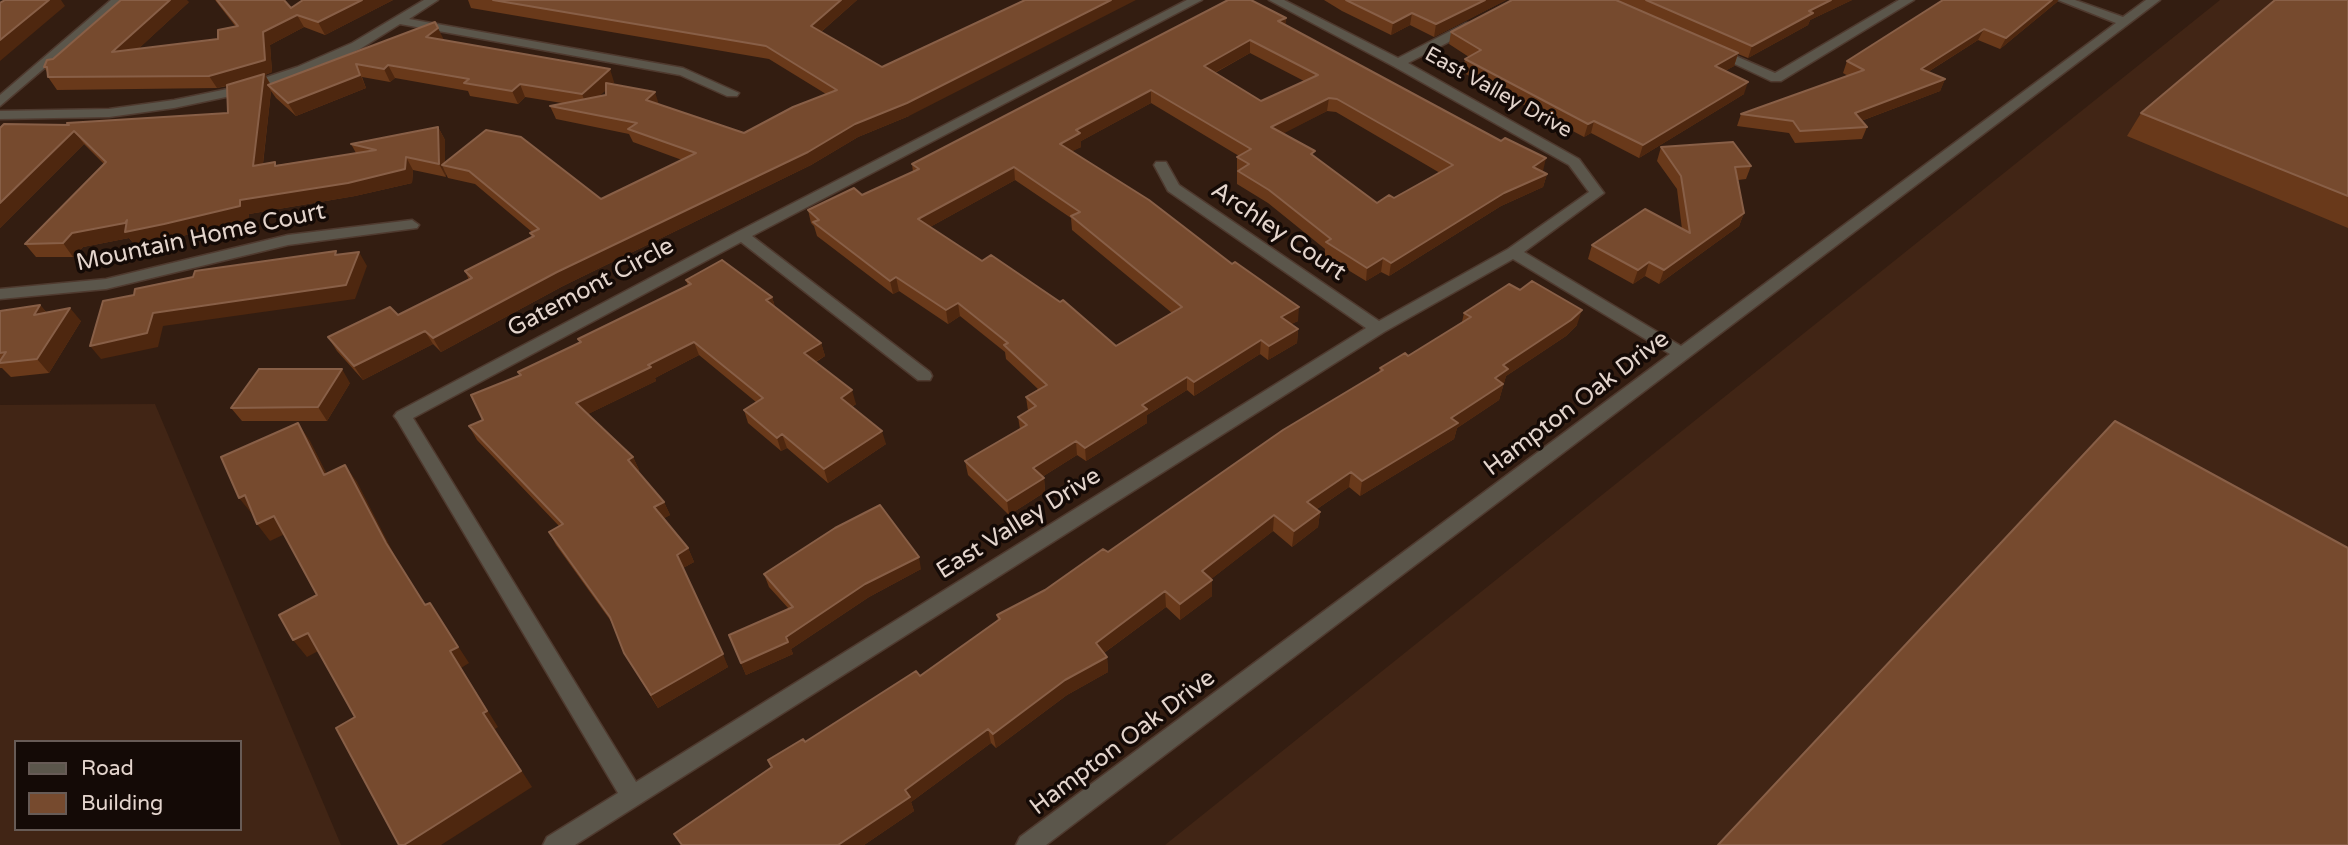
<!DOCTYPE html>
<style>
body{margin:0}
#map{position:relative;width:2348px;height:845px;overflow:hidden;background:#331d11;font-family:"Varela Round",sans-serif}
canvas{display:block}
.legend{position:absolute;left:14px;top:740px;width:228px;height:91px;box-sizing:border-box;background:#140a06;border:2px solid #675b56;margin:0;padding:9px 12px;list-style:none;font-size:21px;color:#e4d5cd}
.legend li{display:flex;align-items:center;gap:14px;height:35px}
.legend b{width:35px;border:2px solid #675b56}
</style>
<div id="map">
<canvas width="2348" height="845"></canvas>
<ul class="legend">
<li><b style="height:9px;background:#5b564b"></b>Road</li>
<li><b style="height:19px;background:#764a2e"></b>Building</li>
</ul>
</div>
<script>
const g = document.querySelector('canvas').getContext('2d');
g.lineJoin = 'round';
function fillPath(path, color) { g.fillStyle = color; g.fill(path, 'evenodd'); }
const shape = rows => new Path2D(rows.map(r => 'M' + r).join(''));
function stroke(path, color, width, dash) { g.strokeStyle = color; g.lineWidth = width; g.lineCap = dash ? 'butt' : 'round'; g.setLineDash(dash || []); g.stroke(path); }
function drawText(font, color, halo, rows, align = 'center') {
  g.font = font + ' "Varela Round",sans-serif'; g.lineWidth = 7; g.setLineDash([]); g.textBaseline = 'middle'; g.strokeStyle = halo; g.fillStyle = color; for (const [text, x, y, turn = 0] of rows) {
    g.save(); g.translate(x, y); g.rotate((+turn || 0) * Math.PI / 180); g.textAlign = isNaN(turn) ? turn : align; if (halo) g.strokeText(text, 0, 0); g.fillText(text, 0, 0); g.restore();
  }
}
const built = shape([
 [2220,0,2348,0,2348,845,1165,845],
 [155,404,341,845,0,845,0,405],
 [16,742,240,742,240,829,16,829]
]);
const minor = shape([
 [111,0,124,0,0,106,0,95,111,0],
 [424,0,438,0,409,19,683,68,739,93,737,96,727,96,680,75,400,24,360,49,307,73,240,94,174,108,109,117,0,119,0,111,109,109,174,100,237,87,297,67,352,43,424,0],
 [1187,0,1202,0,752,236,930,372,932,376,930,380,918,380,741,242,413,418,636,782,1366,328,1168,191,1154,165,1156,162,1166,162,1179,185,1379,321,1508,249,1589,192,1569,165,1393,66,1269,0,1284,0,1398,58,1466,23,1474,23,1474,29,1408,63,1579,159,1604,193,1524,252,1681,346,2116,23,2058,0,2075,0,2123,17,2146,0,2160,0,1046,845,1016,845,1020,837,1670,354,1513,259,1384,332,575,845,543,845,547,837,618,793,397,420,394,416,397,412,737,232,1187,0],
 [1899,0,1914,0,1781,81,1771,81,1707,51,1717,48,1775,73,1899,0],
 [412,220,419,225,417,228,288,245,106,289,0,299,0,289,106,279,288,235,412,220]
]);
const wall = shape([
 [215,0,284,0,291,8,303,0,393,0,325,35,304,27,270,45,272,72,265,75,271,85,444,40,614,82,612,84,659,105,744,133,826,94,769,59,471,8,468,0,857,0,821,32,909,116,858,137,811,165,563,286,441,352,433,344,363,380,337,351,328,337,398,315,469,280,465,271,532,237,530,233,532,232,475,184,448,178,445,172,446,177,413,170,412,183,355,196,249,214,248,220,174,238,135,245,129,238,83,247,73,257,36,257,25,244,104,164,84,144,0,228,0,128,68,125,228,113,227,86,217,88,57,90,48,77,47,72,44,67,53,59,189,2,138,49,218,39,236,27],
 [362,77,390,82,395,78,468,91,470,96,518,104,525,97,562,103,550,106,556,119,629,134,633,142,682,160,601,199,445,162,445,140,438,127,351,144,356,153,277,165,263,164,271,91,276,98,296,116,366,88],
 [606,90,606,95,599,96],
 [1324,0,1506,0,1434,37,1410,25,1391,35,1342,11],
 [1512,0,1852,0,1810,20,1808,25,1748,58,1738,54,1734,66,1725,71,1744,94,1639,158,1591,133,1584,137,1462,72,1465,59,1469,57,1449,44,1451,32],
 [1943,0,2058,0,2057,2,2000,49,1978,40,1928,72,1945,79,1940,91,1861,121,1867,127,1862,139,1795,143,1789,133,1737,126,1741,114,1848,76,1843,73,1847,61],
 [2348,0,2348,228,2127,136,2141,113],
 [1286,18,1285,25,1547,174,1543,187,1501,206,1389,276,1381,272,1366,281,1325,256,1325,249,1268,203,1237,184,1237,157,1239,156,1151,103,1081,141,1081,147,1072,151,1298,321,1291,324,1298,329,1297,343,1268,360,1260,354,1194,396,1187,390,1147,415,1147,423,1086,461,1077,455,1042,477,1044,478,1045,492,1009,515,968,475,965,461,1020,429,1018,417,1028,411,1026,397,1038,389,1006,359,1005,352,960,316,948,324,899,291,893,294,817,236,814,226,811,223,808,210,862,195,913,172,912,164],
 [1250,53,1304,81,1261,101,1215,73],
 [1327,111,1336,112,1440,173,1394,198,1377,203,1283,133],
 [1015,180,1071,218,1072,230,1172,313,1116,346,930,227],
 [1661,147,1751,166,1746,179,1738,180,1744,213,1739,226,1659,284,1645,276,1633,284,1588,259,1592,245,1682,229,1677,189,1657,161],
 [686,280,772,297,775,307,821,343,825,356,816,362,856,404,852,407,886,444,828,483,787,448,781,451,748,423,744,410,756,402,699,355,655,378,656,381,588,414,633,457,639,470,638,471,664,502,670,515,664,518,688,548,694,562,683,568,728,667,658,708,624,653,613,624,556,545,549,532,559,526,477,440,469,426,483,420,520,375,518,372,580,343,578,339,688,286],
 [40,305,47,313,81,321,49,373,11,377,2,368,0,368,0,311],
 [1464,313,1577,325,1566,336,1506,376,1499,400,1457,428,1454,439,1360,496,1349,487,1317,509,1320,512,1318,527,1292,547,1273,531,1211,579,1212,596,1180,620,1166,607,1104,653,1107,657,1108,672,1067,695,996,748,991,743,911,802,914,811,864,845,681,845,674,834,771,768,768,760,805,742,920,676,998,621,997,615,1045,590,1108,552,1379,373,1380,368,1408,356,1462,322],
 [350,383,327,421,242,421,231,408],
 [921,569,869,597,791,649,793,654,746,675,729,635,789,609,769,587,764,574]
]);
const shadedWall = shape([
 [49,0,61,0,65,6,0,61,0,40],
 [170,0,187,0,189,2,121,65,112,52],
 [362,0,393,0,325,35,318,22],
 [841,0,857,0,814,38,811,26],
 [1111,0,1136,0,909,116,858,137,811,165,563,286,441,352,433,338,557,272,855,124],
 [1485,0,1506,0,1434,37,1436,24],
 [1831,0,1852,0,1810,20,1808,25,1748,58,1752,46,1809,11],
 [2052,0,2058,0,2057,2,2000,49,2006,38],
 [1412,13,1410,25,1391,35,1393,23],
 [297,15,304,27,270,45,272,72,265,75,272,87,268,85,271,91,261,180,253,166,264,75,217,88,209,76,263,32],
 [1286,18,1285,30,1278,21],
 [438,28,444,40,426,37],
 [1984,29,1978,40,1915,80,1921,69],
 [1250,40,1250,53,1203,79,1204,66],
 [1738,53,1734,66,1711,79,1715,66],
 [356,64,366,88,296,116,288,103],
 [388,65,395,78,390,82,384,69],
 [610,69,614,82,587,108,582,94],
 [1945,79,1940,91,1850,125,1855,113],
 [1748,82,1744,94,1639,158,1643,145],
 [520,84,525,97,518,104,512,91],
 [1151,90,1151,103,1081,141,1081,147,1061,157,1060,144,1076,130],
 [655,92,659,105,646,100],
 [1329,98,1327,111,1271,140,1271,127],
 [1594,121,1591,133,1584,137,1588,124],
 [438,127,445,140,445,166,442,165,445,172,446,177,439,164],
 [74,131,84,144,0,228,0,203],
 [406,157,413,170,412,183,355,196,249,214,248,220,174,238,135,245,129,238,83,247,73,257,63,243,72,233,127,220,240,200],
 [1546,158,1543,171,1529,180,1533,167],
 [1014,167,1015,180,921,232,918,219],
 [1547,174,1543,187,1501,206,1389,276,1391,263,1504,193],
 [1744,213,1739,226,1659,284,1664,270],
 [359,252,367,266,355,299,163,326,158,347,101,359,90,346,153,313],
 [1383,258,1381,272,1366,281,1367,268],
 [1649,262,1645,276,1633,284,1638,270],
 [896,277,899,291,893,294,890,281],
 [772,297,776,311,766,300],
 [958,303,960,316,948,324,946,310],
 [40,305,52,319,34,315],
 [1299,307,1298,321,1280,330,1281,317],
 [70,308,81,321,49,373,37,359],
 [1582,310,1577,325,1566,336,1506,376,1499,400,1457,428,1454,439,1360,496,1362,481,1451,418,1503,365],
 [1298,329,1297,343,1268,360,1269,346],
 [425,331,433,344,363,380,354,366],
 [1261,340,1260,354,1194,396,1194,382],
 [694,342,699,355,655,378,656,381,582,417,576,403],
 [821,343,825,356,808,366,804,353],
 [342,369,350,383,327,421,318,407],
 [1187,377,1187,390,1147,415,1147,423,1086,461,1085,448,1142,405],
 [852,390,856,404,844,411,841,398],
 [298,423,310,441,336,492,324,475],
 [882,431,886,444,828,483,824,469],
 [782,434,787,448,781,451,777,438],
 [1076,441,1077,455,1034,482,1033,468],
 [633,457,639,470,634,473,628,460],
 [345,465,357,482,397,560,437,622,386,543],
 [1351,472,1349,487,1305,517,1307,502],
 [1044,478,1045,492,1009,515,1007,501],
 [245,495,253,515,239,498],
 [664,502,670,515,661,520,654,507],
 [1320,512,1318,527,1292,547,1294,531],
 [1274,515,1273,531,1201,587,1202,571],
 [274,516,287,533,270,541,257,524],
 [688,548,694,562,683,568,677,555],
 [919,557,921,569,869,597,791,649,793,654,746,675,741,663,786,637,865,584],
 [1212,580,1212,596,1180,620,1180,604],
 [1165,591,1166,607,1097,658,1096,643],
 [430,603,469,663,461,668,498,727,495,729,532,787,441,845,404,845,483,713,450,651],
 [308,633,322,649,307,657,293,640],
 [723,654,728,667,658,708,651,695],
 [1107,657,1108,672,1067,695,996,748,993,734,1065,680],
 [988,729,991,743,911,802,914,811,864,845,838,845,905,790]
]);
const building = shape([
 [5,0,49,0,0,40,0,3,5,0],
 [121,0,170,0,112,52,218,39,218,30,238,26,217,0,284,0,291,8,303,0,362,0,318,22,297,15,263,32,265,60,209,76,48,77,47,67,44,67,47,60,53,59,121,0],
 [493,0,841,0,811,26,882,67,1025,0,1111,0,907,103,855,124,808,152,557,272,433,338,425,331,354,366,328,337,390,307,398,315,472,278,465,271,534,236,530,233,539,229,469,171,442,165,486,130,521,137,601,199,696,153,628,129,637,123,550,106,606,95,606,83,655,92,646,100,744,133,793,107,837,90,766,46,493,0],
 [1228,0,1251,0,1286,18,1278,21,1397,85,1501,141,1505,138,1546,158,1533,167,1547,174,1504,193,1391,263,1383,258,1367,268,1326,242,1331,239,1269,190,1238,171,1249,164,1237,157,1251,149,1151,90,1076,130,1080,133,1060,144,1149,200,1232,264,1235,262,1299,307,1281,317,1298,329,1269,346,1261,340,1194,382,1187,377,1142,405,1147,409,1085,448,1076,441,1033,468,1044,478,1007,501,965,461,1027,425,1018,417,1036,406,1026,397,1047,385,1004,345,1008,343,958,303,946,310,896,277,890,281,813,222,819,220,808,210,854,188,862,195,919,169,912,164,1228,0],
 [1250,40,1318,75,1261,101,1204,66,1250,40],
 [1329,98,1337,99,1453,165,1394,198,1389,195,1377,203,1311,154,1315,151,1271,127,1329,98],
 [1014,167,1080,212,1071,216,1182,307,1116,346,1063,300,1060,302,991,255,982,261,918,219,1014,167],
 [1346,0,1485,0,1436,24,1412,13,1393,23,1346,0],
 [1512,0,1616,0,1738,53,1715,66,1748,82,1643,145,1594,121,1588,124,1465,59,1481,50,1451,32,1512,0],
 [1646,0,1831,0,1809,11,1813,13,1752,46,1646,0],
 [1943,0,2052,0,2006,38,1984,29,1921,69,1945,79,1855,113,1867,127,1800,131,1793,121,1741,114,1864,70,1847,61,1943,0],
 [2275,0,2348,0,2348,196,2141,113,2275,0],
 [435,22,438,28,426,37,610,69,582,94,520,84,512,91,464,83,469,79,388,65,384,69,356,64,360,75,288,103,268,85,435,22],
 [264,74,253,166,275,162,275,166,376,150,351,144,438,127,439,164,406,157,405,169,348,183,240,200,240,206,164,224,125,232,127,220,125,223,72,233,63,243,25,244,106,162,74,131,0,203,0,128,4,124,69,125,67,123,228,113,227,85,264,74],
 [1733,142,1751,166,1735,167,1744,213,1664,270,1649,262,1638,270,1592,245,1645,209,1690,233,1681,176,1661,147,1733,142],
 [336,251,335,255,359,252,346,285,153,313,147,333,90,346,103,301,134,295,135,289,193,277,195,271,336,251],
 [722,260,772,297,766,300,821,343,804,353,852,390,841,398,882,431,824,469,782,434,777,438,744,410,763,398,694,342,648,365,651,367,576,403,633,457,628,460,664,502,654,507,688,548,677,555,723,654,651,695,624,653,610,617,549,532,563,524,469,426,483,420,471,395,521,375,518,372,581,342,578,339,691,284,686,280,722,260],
 [1532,281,1582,310,1571,320,1503,365,1508,369,1495,378,1503,384,1451,418,1458,423,1362,481,1351,472,1307,502,1320,512,1294,531,1274,515,1202,571,1212,580,1180,604,1165,591,1096,643,1107,657,1065,680,993,734,988,729,905,790,910,797,838,845,682,845,674,834,772,767,768,760,803,739,805,742,916,671,920,676,1000,619,997,615,1045,590,1103,549,1108,552,1283,430,1383,370,1380,368,1405,353,1408,356,1471,317,1464,313,1509,284,1520,290,1532,281],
 [40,305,34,315,70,308,37,359,0,363,0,361,6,352,0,353,0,311,40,305],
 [259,369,342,369,318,407,231,408,259,369],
 [2115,421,2348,548,2348,845,1718,845,2115,421],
 [298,423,324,475,345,465,386,543,425,605,430,603,458,647,450,651,487,711,483,713,521,771,404,845,399,845,336,728,355,717,308,633,293,640,279,615,317,595,274,516,257,524,245,495,239,498,221,457,298,423],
 [880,505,919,557,865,584,786,637,788,642,741,663,729,635,793,607,764,574,835,528,880,505]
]);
const farStreetnames = [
 ["East Valley Drive",1498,93,29]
];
const streetNames = [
 ["Archley Court",1278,232,34],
 ["Mountain Home Court",201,238,-12],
 ["Gatemont Circle",591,288,-28],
 ["Hampton Oak Drive",1577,404,-37],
 ["East Valley Drive",1019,524,-32],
 ["Hampton Oak Drive",1123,743,-37]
];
fillPath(built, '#412515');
stroke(minor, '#4f3a2f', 3);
fillPath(minor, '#5b564b');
fillPath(wall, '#69391a');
fillPath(shadedWall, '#4e270f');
fillPath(building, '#764a2e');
stroke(building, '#885f47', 2);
drawText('21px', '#e4d5cd', '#140a06', farStreetnames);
drawText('24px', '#e4d5cd', '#140a06', streetNames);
</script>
